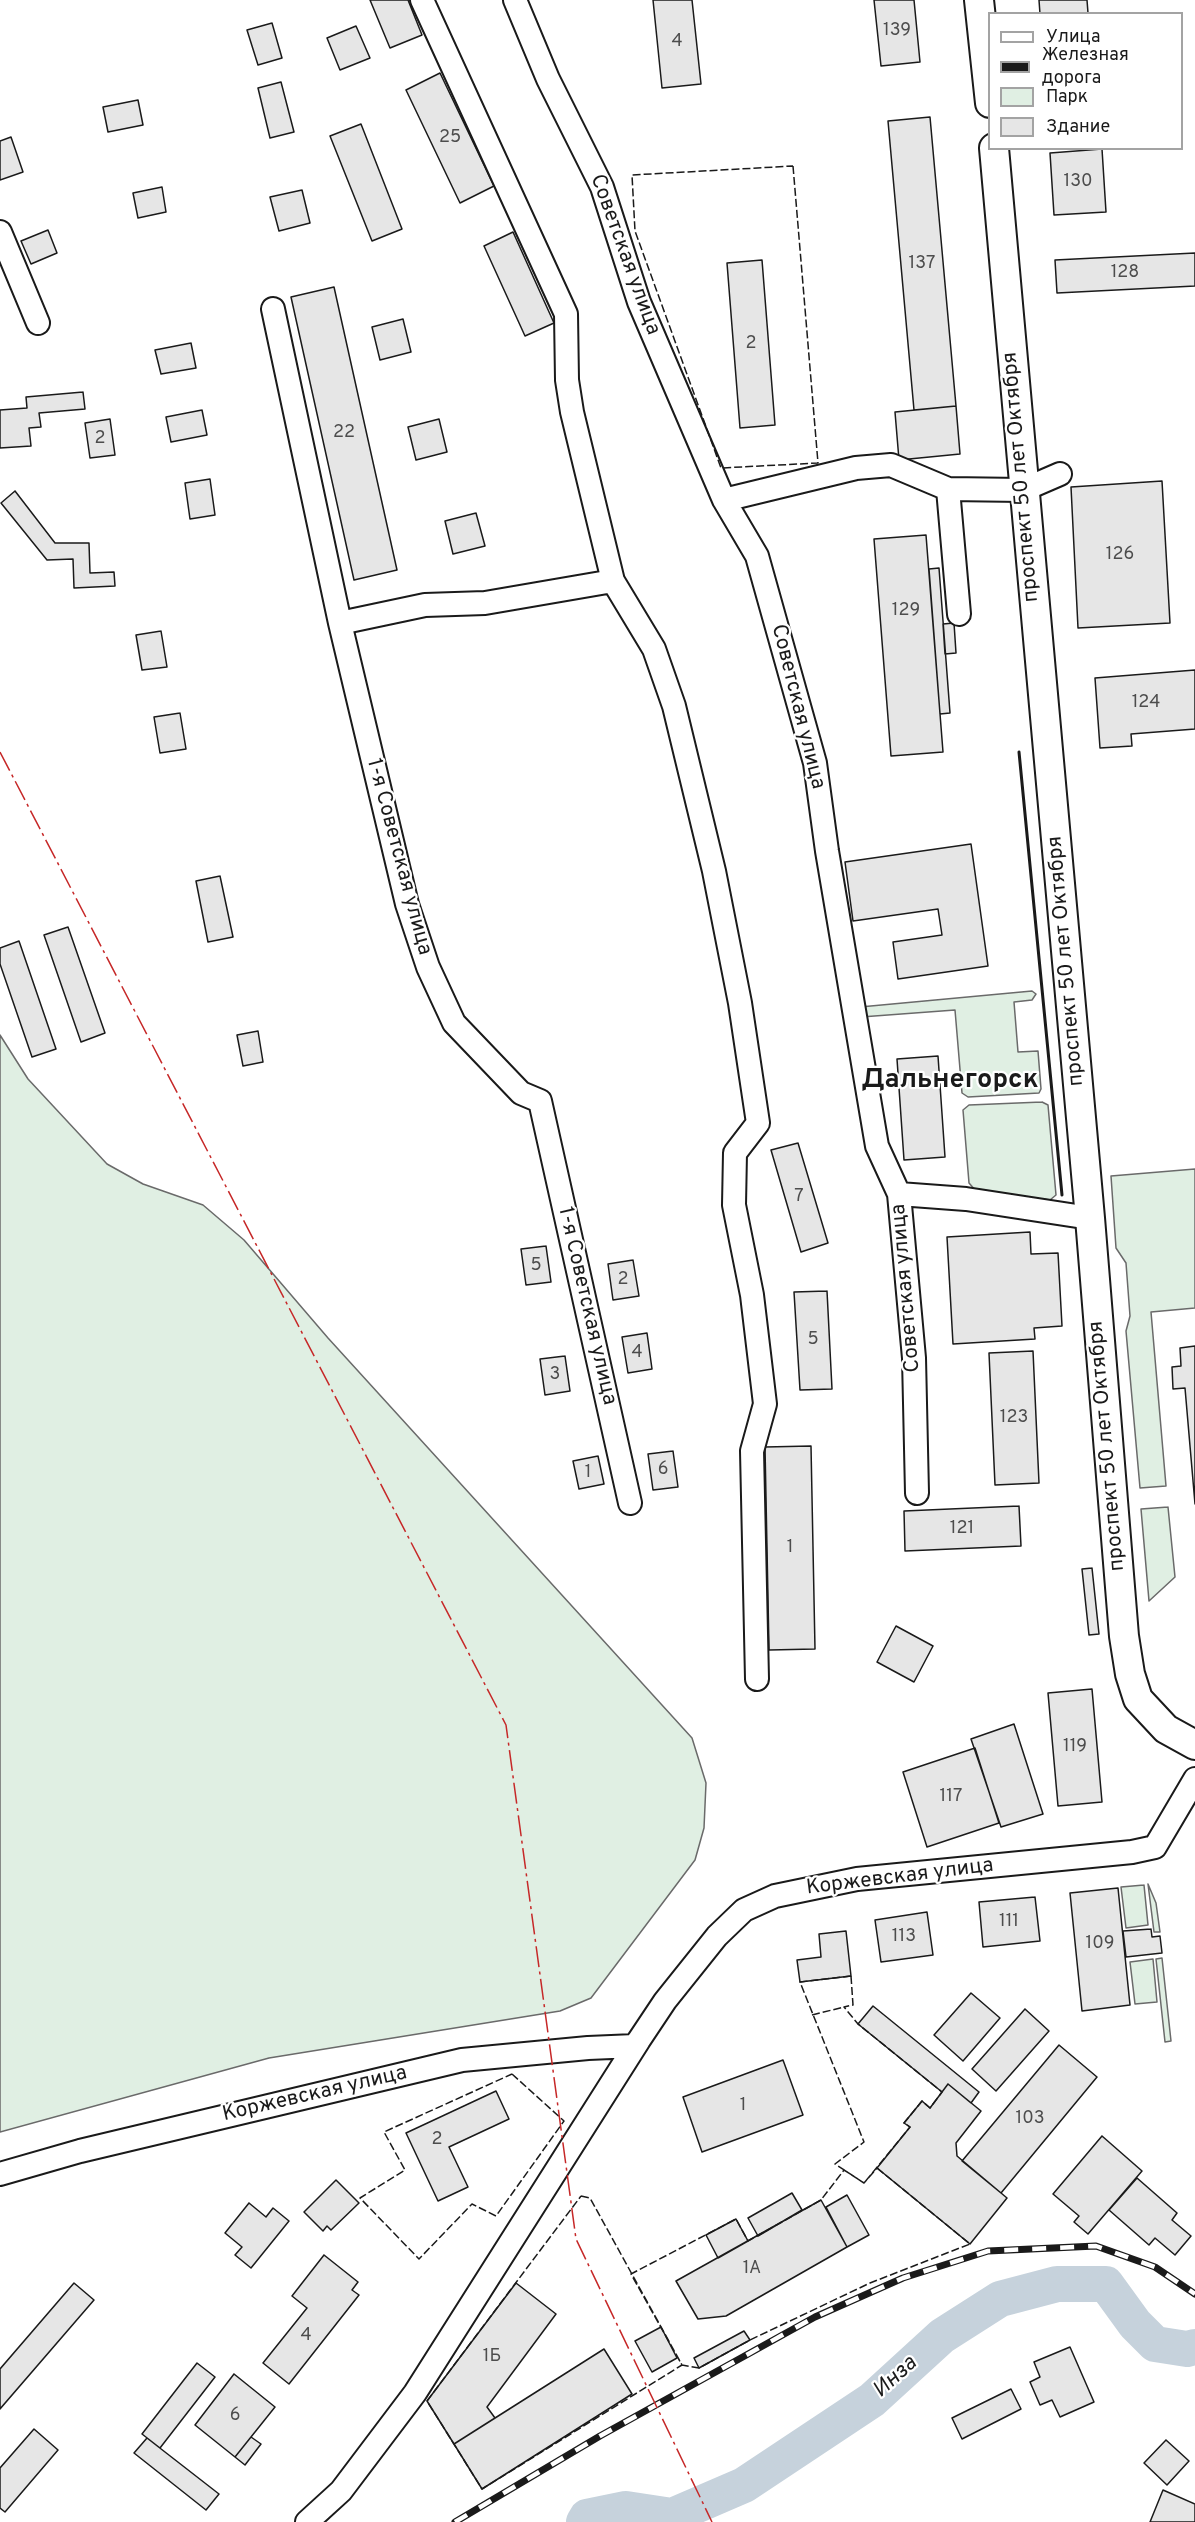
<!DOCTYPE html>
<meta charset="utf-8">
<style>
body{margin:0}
#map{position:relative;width:1195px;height:2522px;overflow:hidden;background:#fff;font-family:Overpass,sans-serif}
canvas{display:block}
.legend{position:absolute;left:988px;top:12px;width:195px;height:138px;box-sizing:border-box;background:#fff;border:2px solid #a3a3a3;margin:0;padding:8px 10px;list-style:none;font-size:18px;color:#1a1a1a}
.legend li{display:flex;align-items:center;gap:12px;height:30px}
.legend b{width:30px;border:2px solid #a3a3a3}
</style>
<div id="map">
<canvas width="1195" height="2522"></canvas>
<ul class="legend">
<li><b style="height:8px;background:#fff"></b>Улица</li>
<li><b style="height:8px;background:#1a1a1a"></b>Железная дорога</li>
<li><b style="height:16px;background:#e0efe3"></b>Парк</li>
<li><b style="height:16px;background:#e6e6e6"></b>Здание</li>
</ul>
</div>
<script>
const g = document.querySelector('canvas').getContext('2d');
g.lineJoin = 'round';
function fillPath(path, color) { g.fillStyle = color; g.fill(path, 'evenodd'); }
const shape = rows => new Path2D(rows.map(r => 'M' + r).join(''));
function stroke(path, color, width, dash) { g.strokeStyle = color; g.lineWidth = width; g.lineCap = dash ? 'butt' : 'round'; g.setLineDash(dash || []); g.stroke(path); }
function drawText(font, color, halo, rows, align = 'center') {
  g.font = font + ' Overpass,sans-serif'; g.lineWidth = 4.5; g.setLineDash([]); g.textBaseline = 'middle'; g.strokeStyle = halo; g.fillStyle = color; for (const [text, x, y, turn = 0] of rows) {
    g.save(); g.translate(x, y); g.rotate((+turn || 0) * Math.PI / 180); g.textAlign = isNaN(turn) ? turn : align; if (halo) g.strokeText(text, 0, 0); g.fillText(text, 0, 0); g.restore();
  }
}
const green = shape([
 [1032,991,1036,994,1032,1000,1014,1002,1018,1052,1038,1051,1041,1089,1039,1093,968,1097,962,1093,955,1010,861,1017,860,1007,1032,991],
 [0,1035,28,1079,107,1164,143,1184,203,1205,244,1240,328,1338,692,1738,706,1783,704,1828,695,1860,591,1998,560,2011,269,2058,0,2132,0,1035],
 [1042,1102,1048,1105,1056,1195,1050,1200,976,1191,969,1183,963,1110,969,1105,1042,1102],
 [1195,1169,1195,1308,1151,1312,1166,1486,1140,1488,1126,1331,1130,1316,1126,1263,1116,1248,1111,1176,1195,1169],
 [1168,1507,1175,1577,1149,1601,1141,1509,1168,1507],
 [1148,1884,1156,1903,1160,1932,1154,1932,1148,1884],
 [1144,1885,1148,1925,1126,1928,1121,1887,1144,1885],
 [1162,1958,1171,2041,1165,2042,1156,1959,1162,1958],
 [1153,1959,1157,2002,1135,2004,1130,1962,1153,1959]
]);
const river = shape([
 [584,2522,587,2517,626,2509,672,2516,744,2485,872,2400,942,2336,1000,2299,1057,2284,1106,2284,1135,2324,1155,2344,1187,2349,1195,2347]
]);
const building = shape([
 [370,0,408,0,422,35,390,48,370,0],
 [653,0,692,0,701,84,662,88,653,0],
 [874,0,914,0,920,62,881,66,874,0],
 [1039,0,1087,0,1088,13,1040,14,1039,0],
 [272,23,282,58,258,65,247,30,272,23],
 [356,26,370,58,340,70,327,38,356,26],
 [440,73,494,186,460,203,406,90,440,73],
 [281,82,294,132,270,138,258,88,281,82],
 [138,100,143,125,108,132,103,107,138,100],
 [930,117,956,406,914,410,888,121,930,117],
 [361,124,402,229,372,241,330,136,361,124],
 [11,137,23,172,0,180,0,141,11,137],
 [1102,149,1106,212,1054,215,1050,153,1102,149],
 [162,187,166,212,138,218,133,193,162,187],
 [302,190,310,223,279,231,270,197,302,190],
 [48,230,57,253,31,264,21,241,48,230],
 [513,232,554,323,525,336,484,246,513,232],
 [1195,253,1195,286,1057,293,1055,260,1195,253],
 [762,260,775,425,740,428,727,263,762,260],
 [334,287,397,570,354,580,291,297,334,287],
 [403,319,411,352,380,360,372,327,403,319],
 [191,343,196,368,161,374,155,350,191,343],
 [83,392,85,409,39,413,41,427,29,428,31,446,0,448,0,410,27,408,26,397,83,392],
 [956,406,960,454,899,460,895,412,956,406],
 [202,410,207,435,171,442,166,417,202,410],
 [110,419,115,455,90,458,85,423,110,419],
 [439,419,447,452,416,460,408,427,439,419],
 [210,479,215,515,190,519,185,483,210,479],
 [1162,481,1170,623,1078,628,1071,487,1162,481],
 [15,491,55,543,89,543,90,573,114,572,115,586,74,588,73,559,47,560,1,503,15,491],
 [476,513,485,546,453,554,445,521,476,513],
 [926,535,943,752,891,756,874,539,926,535],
 [939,568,950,713,940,714,929,569,939,568],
 [954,623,956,653,945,654,943,624,954,623],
 [161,631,167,667,142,670,136,635,161,631],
 [1195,670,1195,729,1131,734,1132,746,1100,748,1095,678,1195,670],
 [180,713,186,749,160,753,154,717,180,713],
 [971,844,988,966,898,979,893,942,942,935,938,909,853,921,845,862,971,844],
 [220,876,233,937,208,942,196,881,220,876],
 [68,927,105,1033,81,1042,44,935,68,927],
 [19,941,56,1049,32,1057,0,964,0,948,19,941],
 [258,1031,263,1062,243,1066,237,1035,258,1031],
 [938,1056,945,1157,904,1160,897,1059,938,1056],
 [798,1143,828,1243,801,1252,771,1150,798,1143],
 [1030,1232,1031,1254,1058,1253,1062,1326,1034,1328,1035,1339,953,1344,947,1237,1030,1232],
 [546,1246,551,1282,526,1285,521,1249,546,1246],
 [633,1260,639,1296,613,1300,608,1264,633,1260],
 [827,1291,832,1389,800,1390,794,1292,827,1291],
 [647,1333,652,1369,628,1373,622,1337,647,1333],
 [1195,1346,1195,1504,1185,1388,1173,1389,1172,1367,1181,1366,1180,1348,1195,1346],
 [1033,1351,1039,1483,995,1485,989,1353,1033,1351],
 [565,1356,570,1391,545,1395,540,1359,565,1356],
 [811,1446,815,1649,769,1650,765,1447,811,1446],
 [673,1451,678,1487,653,1490,648,1454,673,1451],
 [598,1456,604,1484,579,1489,573,1461,598,1456],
 [1019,1506,1021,1546,905,1551,904,1511,1019,1506],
 [1092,1568,1099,1634,1089,1635,1082,1569,1092,1568],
 [896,1626,933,1646,914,1682,877,1662,896,1626],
 [1092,1689,1102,1802,1058,1806,1048,1693,1092,1689],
 [1014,1724,1043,1814,1001,1827,971,1739,1014,1724],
 [975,1748,999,1823,927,1847,903,1772,975,1748],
 [1118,1888,1130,2005,1082,2011,1070,1893,1118,1888],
 [1035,1897,1040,1941,983,1947,979,1902,1035,1897],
 [927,1912,933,1955,881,1962,875,1920,927,1912],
 [1151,1929,1152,1937,1160,1936,1162,1953,1126,1957,1123,1931,1151,1929],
 [846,1931,851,1976,800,1982,797,1960,821,1957,819,1934,846,1931],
 [971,1993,1000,2018,963,2061,934,2035,971,1993],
 [873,2006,979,2092,971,2103,948,2084,942,2092,858,2024,873,2006],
 [1025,2009,1049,2031,996,2091,972,2069,1025,2009],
 [1059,2045,1097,2077,1001,2193,962,2161,1059,2045],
 [783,2060,803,2115,702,2152,683,2097,783,2060],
 [948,2084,981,2111,956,2143,957,2156,1007,2198,970,2244,877,2168,910,2127,904,2123,922,2101,930,2108,948,2084],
 [496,2091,509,2119,449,2147,468,2187,438,2201,406,2133,496,2091],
 [1102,2136,1142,2171,1088,2234,1074,2222,1079,2216,1053,2194,1102,2136],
 [1137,2178,1177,2213,1172,2220,1191,2236,1175,2255,1155,2238,1149,2245,1109,2210,1137,2178],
 [336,2180,359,2203,331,2230,327,2226,323,2231,304,2212,336,2180],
 [792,2193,802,2210,758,2236,748,2218,792,2193],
 [847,2195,869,2235,847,2247,826,2207,847,2195],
 [821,2200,847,2247,726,2316,698,2319,676,2281,821,2200],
 [249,2203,266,2217,273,2208,289,2221,251,2268,235,2255,242,2247,225,2233,249,2203],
 [736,2219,748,2241,718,2258,706,2235,736,2219],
 [324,2255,358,2282,352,2290,359,2295,289,2384,263,2363,307,2308,292,2296,324,2255],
 [74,2283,94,2300,0,2409,0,2369,74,2283],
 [516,2283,556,2314,487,2407,495,2418,454,2444,427,2401,516,2283],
 [661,2327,677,2358,652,2372,635,2341,661,2327],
 [744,2331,750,2340,699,2368,694,2358,744,2331],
 [1070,2347,1094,2402,1060,2417,1052,2400,1040,2405,1030,2382,1040,2377,1034,2362,1070,2347],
 [604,2349,632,2394,482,2489,454,2444,604,2349],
 [197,2363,215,2377,160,2448,142,2434,197,2363],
 [234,2374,275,2407,235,2457,195,2425,234,2374],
 [1011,2389,1021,2409,962,2439,952,2418,1011,2389],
 [34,2429,58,2450,5,2512,0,2508,0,2468,34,2429],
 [251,2437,261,2444,245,2465,235,2457,251,2437],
 [147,2438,219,2494,206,2510,134,2453,147,2438],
 [1166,2440,1189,2461,1167,2485,1144,2463,1166,2440],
 [1163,2490,1195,2504,1195,2522,1150,2522,1163,2490]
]);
const minor = shape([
 [422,0,566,314,567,380,572,412,613,581,654,649,674,706,714,871,740,1003,758,1123,735,1153,734,1205,752,1295,765,1404,752,1451,757,1679],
 [515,0,548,79,602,187,639,302,724,500,757,556,815,763,827,851,877,1146,899,1194,914,1358,917,1493],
 [0,232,38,323],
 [273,309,340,623,407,904,428,967,454,1023,521,1093,540,1101,630,1503],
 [948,489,959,614],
 [724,500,856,468,891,465,948,489,1023,490,1060,474],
 [340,623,425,605,485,603,613,581],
 [899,1194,966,1199,1090,1218],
 [0,2174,80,2151,462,2060,588,2048,635,2046],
 [307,2522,341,2491,415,2393,639,2040,665,2001,717,1936,744,1910,775,1896,857,1879,1132,1852,1155,1847,1195,1779]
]);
const major = shape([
 [979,0,990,103],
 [994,148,1090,1218,1124,1636,1130,1674,1138,1699,1166,1729,1195,1745]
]);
const rail = shape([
 [455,2522,600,2436,815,2317,903,2278,988,2251,1096,2246,1155,2267,1195,2294]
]);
const fence = shape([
 [793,166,818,463,721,468,635,231,632,175,793,166],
 [851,1976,853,2005,844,2007,858,2024,942,2092,930,2108,922,2101,904,2123,910,2127,864,2183,835,2164,864,2142,800,1982,851,1976],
 [812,2015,844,2007],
 [512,2074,564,2121,496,2216,472,2204,419,2259,360,2198,405,2170,384,2132,512,2074],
 [877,2168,970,2244,870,2283,750,2340,699,2368,682,2365,631,2274,736,2219,748,2241,821,2200,844,2170,864,2183,877,2168],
 [581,2196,590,2198,682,2365,482,2489,427,2401,581,2196]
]);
const wall = shape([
 [1019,752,1062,1195]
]);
const power = shape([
 [0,752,506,1725,576,2239,712,2522]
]);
const numberNames = [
 ["139",897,31],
 ["4",677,42],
 ["25",450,138],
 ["130",1078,182],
 ["137",922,264],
 ["128",1125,273],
 ["2",751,344],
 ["22",344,433],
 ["2",100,439],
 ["126",1120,555],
 ["129",906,611],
 ["124",1146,703],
 ["7",799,1197],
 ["5",536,1266],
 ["2",623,1280],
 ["5",813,1340],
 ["4",637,1353],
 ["3",555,1375],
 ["123",1014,1418],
 ["6",663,1470],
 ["1",588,1473],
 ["121",962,1529],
 ["1",790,1548],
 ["119",1075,1747],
 ["117",951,1797],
 ["111",1009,1922],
 ["113",904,1937],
 ["109",1100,1944],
 ["1",743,2106],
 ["103",1030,2119],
 ["2",437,2140],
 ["1А",752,2269],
 ["4",306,2336],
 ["1Б",492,2357],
 ["6",235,2416]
];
const streetNames = [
 ["Советская улица",624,255,70],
 ["проспект 50 лет Октября",1022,477,-95],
 ["Советская улица",797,707,76],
 ["1-я Советская улица",398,857,75],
 ["проспект 50 лет Октября",1067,961,-95],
 ["Советская улица",907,1288,-95],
 ["1-я Советская улица",586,1306,77],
 ["проспект 50 лет Октября",1108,1446,-95],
 ["Коржевская улица",900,1878,-7],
 ["Коржевская улица",315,2095,-13]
];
const waterNames = [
 ["Инза",896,2378,-42]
];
const districtNames = [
 ["Дальнегорск",950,1082]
];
fillPath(green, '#e0efe3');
stroke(green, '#6a6a6a', 1.5);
stroke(river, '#c6d2dc', 36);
fillPath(building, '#e6e6e6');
stroke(building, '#1a1a1a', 1.5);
stroke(minor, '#1a1a1a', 26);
stroke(major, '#1a1a1a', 32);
stroke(minor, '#fff', 22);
stroke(major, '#fff', 28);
stroke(rail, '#1a1a1a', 7);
stroke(rail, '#fff', 4.5, [14]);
stroke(fence, '#1a1a1a', 1.5, [8, 3]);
stroke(wall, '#1a1a1a', 3);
stroke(power, '#c62828', 1.5, [21, 4.5, 3, 4.5]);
drawText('18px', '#4d4d4d', null, numberNames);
drawText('21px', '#1a1a1a', '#fff', streetNames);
drawText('italic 22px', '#1a1a1a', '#fff', waterNames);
drawText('bold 27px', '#1a1a1a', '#fff', districtNames);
</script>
